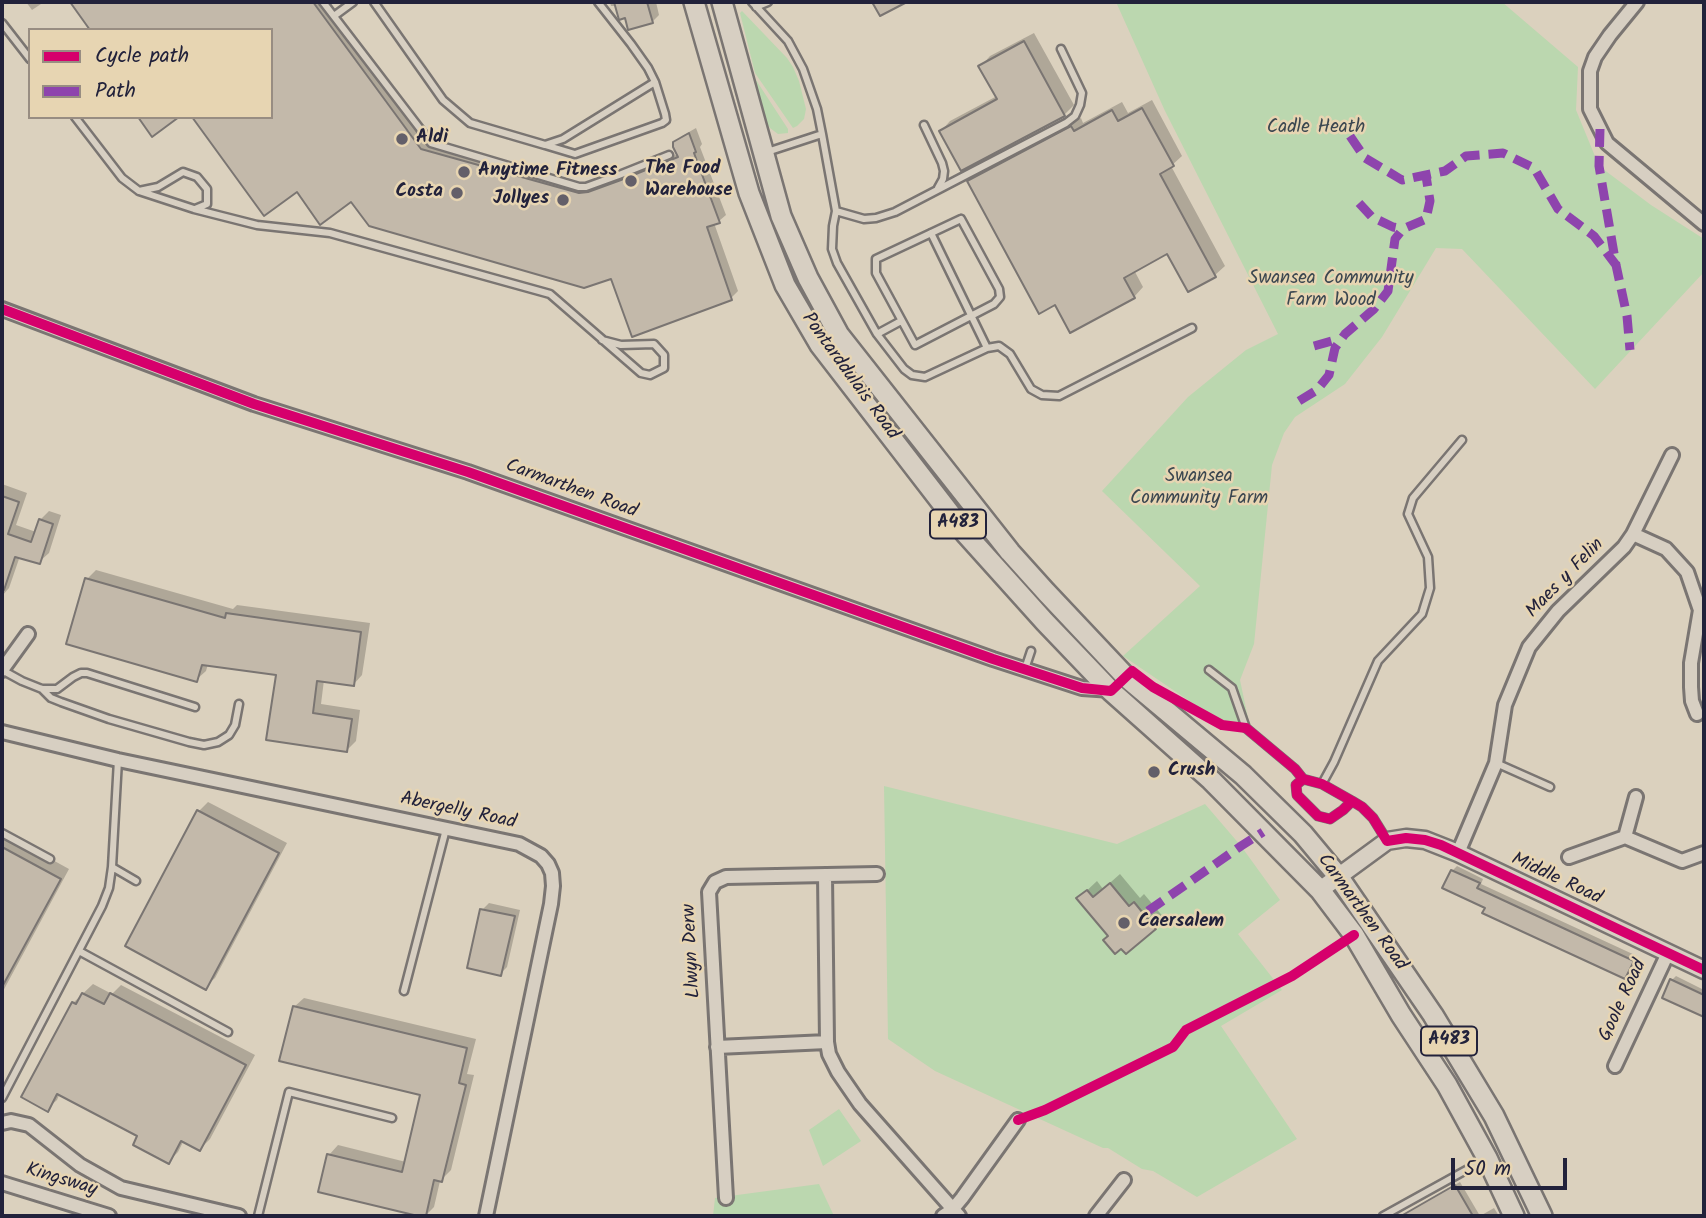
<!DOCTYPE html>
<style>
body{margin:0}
#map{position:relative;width:1706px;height:1218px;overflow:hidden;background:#dbd1be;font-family:Kalam,sans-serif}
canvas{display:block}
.frame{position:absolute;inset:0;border:4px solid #22223b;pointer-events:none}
.legend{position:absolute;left:28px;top:28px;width:245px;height:91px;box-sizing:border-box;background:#e7d5b2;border:2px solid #988d82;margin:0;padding:9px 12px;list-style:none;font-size:21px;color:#22223b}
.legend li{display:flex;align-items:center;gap:14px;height:35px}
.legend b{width:35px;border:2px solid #988d82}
.scale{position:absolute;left:1451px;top:1158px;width:116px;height:32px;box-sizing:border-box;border:4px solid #22223b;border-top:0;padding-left:9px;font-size:21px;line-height:24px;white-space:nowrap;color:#22223b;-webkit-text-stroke:5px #e7d5b2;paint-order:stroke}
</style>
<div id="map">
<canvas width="1706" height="1218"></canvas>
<div class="frame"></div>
<ul class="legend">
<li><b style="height:9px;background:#d6006c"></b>Cycle path</li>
<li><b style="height:9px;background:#8e44ad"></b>Path</li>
</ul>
<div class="scale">50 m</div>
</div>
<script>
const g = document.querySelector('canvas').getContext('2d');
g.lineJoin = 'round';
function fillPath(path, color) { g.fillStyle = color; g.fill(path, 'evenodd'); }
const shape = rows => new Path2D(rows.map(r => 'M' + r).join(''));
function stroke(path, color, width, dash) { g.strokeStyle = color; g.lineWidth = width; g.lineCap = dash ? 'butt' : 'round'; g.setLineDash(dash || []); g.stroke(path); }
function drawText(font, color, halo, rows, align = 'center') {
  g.font = font + ' Kalam,sans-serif'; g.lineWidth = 5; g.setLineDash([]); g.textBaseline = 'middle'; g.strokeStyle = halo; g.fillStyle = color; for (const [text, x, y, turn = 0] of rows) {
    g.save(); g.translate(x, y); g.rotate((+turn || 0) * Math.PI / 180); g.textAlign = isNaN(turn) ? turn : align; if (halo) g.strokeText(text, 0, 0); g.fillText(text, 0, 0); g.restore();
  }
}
const green = shape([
 [1116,2,1502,2,1578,67,1576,110,1599,166,1651,205,1704,239,1704,272,1595,389,1462,249,1436,248,1382,337,1345,384,1295,417,1284,433,1272,465,1254,644,1240,680,1249,723,1219,721,1123,656,1200,586,1102,491,1188,397,1246,350,1278,334,1165,111],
 [742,11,787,58,793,67,799,81,806,109,804,119,797,126,793,128,755,73,740,13],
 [754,77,788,129,788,133,778,134,770,128,763,118,753,80],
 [884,786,1117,844,1205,804,1241,846,1280,900,1238,934,1282,990,1221,1026,1297,1139,1197,1197,1153,1171,1142,1169,1108,1148,1103,1148,935,1071,888,1039],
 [839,1109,861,1141,823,1166,809,1130],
 [819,1184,834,1216,713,1216,715,1198]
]);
const shadow = shape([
 [26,2,44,2,32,10],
 [72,2,324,2,427,142,586,187,594,187,629,174,678,154,675,143,682,136,696,128,702,144,700,147,726,215,719,221,714,223,738,291,731,298,612,277,351,200,297,190,271,117,271,30,93,30],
 [610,2,656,2,659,15,652,22,626,16,617,6,611,6],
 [1034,33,1074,105,1064,115,941,131,950,121,997,96,981,66,990,56],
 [1152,100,1182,156,1171,166,1225,266,1215,275,1189,290,1168,252,1134,270,1143,287,1134,297,1055,303,969,181,978,172,1081,118,1083,123,1122,102,1128,113],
 [2,484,27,493,16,525,36,532,40,520,49,511,61,515,49,553,39,562,20,556,9,588,2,596],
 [96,570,233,609,237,605,370,623,362,675,353,685,324,680,321,704,360,710,356,741,347,750,268,738,278,674,208,664,206,671,196,680,87,579],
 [208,802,287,843,215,978,205,987,199,811],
 [2,832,69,869,2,993],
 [1457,866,1483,879,1481,884,1637,956,1629,973,1625,977,1487,907,1452,871],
 [1120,874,1140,898,1144,894,1165,919,1155,928,1110,936,1079,898,1097,881,1103,889],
 [489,903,520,910,507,967,500,974,482,910],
 [1676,976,1704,990,1704,1018,1704,1015,1664,997,1672,980],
 [93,984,112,994,121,985,255,1055,210,1139,200,1149,184,1140,178,1152,169,1161,139,1135,60,1093,57,1100,47,1109,73,1003],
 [304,998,476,1039,467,1074,474,1075,451,1170,440,1181,434,1207,425,1216,320,1191,329,1155,338,1145,406,1162,422,1094,294,1007],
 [1460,1182,1480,1216,1413,1216,1410,1212,1415,1208],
 [1494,1208,1499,1216,1480,1216]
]);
const building = shape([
 [70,2,313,2,421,149,579,193,588,192,621,180,678,157,673,147,673,142,689,133,696,152,694,153,720,223,707,227,732,300,632,337,611,279,584,288,369,226,351,202,320,225,297,192,264,216,192,117,271,117,271,30,90,30,70,2],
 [614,2,647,2,653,23,628,30,625,18,619,20,614,2],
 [872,2,907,2,880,16,872,2],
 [1024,41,1065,116,961,171,939,131,997,99,978,66,1024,41],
 [1142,108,1174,166,1160,174,1216,277,1188,292,1167,254,1124,278,1135,298,1070,333,1055,305,1039,314,967,181,1071,126,1074,131,1112,110,1118,121,1142,108],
 [138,117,179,117,152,137,138,117],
 [2,496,19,502,8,534,31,542,39,519,53,524,40,564,15,557,4,590,2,590,2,496],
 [85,578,225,618,226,613,361,632,354,686,317,681,313,713,352,719,347,752,266,740,276,675,202,665,197,682,66,644,85,578],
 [197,810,279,853,206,990,125,946,197,810],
 [2,847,61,879,2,987,2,847],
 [1451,870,1480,883,1477,888,1634,961,1625,979,1482,913,1485,908,1442,888,1451,870],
 [1110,883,1129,906,1134,902,1156,929,1126,954,1121,949,1115,954,1103,940,1108,936,1076,898,1087,890,1093,897,1110,883],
 [480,909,515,916,501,976,467,968,480,909],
 [1670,979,1704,995,1704,1017,1662,998,1670,979],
 [82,993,104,1004,110,993,246,1065,200,1151,181,1141,169,1164,133,1145,137,1136,57,1094,48,1112,21,1097,72,1002,76,1004,82,993],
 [293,1006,467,1048,459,1083,466,1085,442,1182,434,1180,426,1216,418,1216,318,1192,327,1154,402,1172,420,1095,279,1061,293,1006],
 [1455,1185,1473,1216,1401,1216,1455,1185]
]);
const service = shape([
 [323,2,431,143,579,187,586,187,619,175,669,155],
 [374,2,443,100,470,123,545,145,563,139,655,82,648,68,631,44,598,2],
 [752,2,788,41,803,69,817,109,822,134,767,152],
 [756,7,768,2],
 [334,16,353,2],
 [2,23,30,59],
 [75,117,122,178,139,191,158,187,183,172,197,177,207,189,207,204,195,209],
 [924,125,942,163,944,171,943,179,938,188],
 [822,134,836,211,833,226,832,249,837,263,877,334,901,321],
 [545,145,575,154,662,123,666,120,665,114,655,82],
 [139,191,194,209,257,225,330,233,550,294,641,373,650,375,664,368,664,355,654,344,621,345,602,340],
 [836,211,864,219,876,218,895,212,1066,123,1075,116,1080,105,1082,93,1061,49],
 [961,219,999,289,1000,297,994,304,915,345,876,273,876,259,961,219],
 [931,233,987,348],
 [877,334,904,369,912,375,925,377,987,348,999,346,1010,354,1031,389,1042,395,1059,396,1192,328],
 [1025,669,1031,651],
 [2,670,22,681,42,689,57,689,73,677,81,673,87,673,195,707],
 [1209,670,1232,688,1246,728,1295,769,1303,779,1322,784,1352,801,1343,810,1330,819,1318,816,1297,795,1296,785,1303,779],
 [42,689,51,698,61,702,109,719,189,742,204,745,218,742,229,735,235,725,239,704],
 [1496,763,1550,787],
 [1322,784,1334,762,1378,661,1422,614,1430,588,1428,557,1408,514,1413,498,1462,440],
 [1352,801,1362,807,1373,818,1386,839],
 [2,833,50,859],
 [112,867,136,881],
 [79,951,228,1032],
 [404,991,446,829],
 [2,1098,102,906,109,888,112,867,118,760],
 [258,1216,289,1092,392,1118],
 [1383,1216,1486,1159]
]);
const minor = shape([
 [1637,2,1610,35,1595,57,1590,71,1590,109,1607,143,1704,224],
 [2,309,254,404,468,472,993,659,1082,688,1112,690],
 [1633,534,1666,549,1687,572,1700,610,1691,663,1691,687,1692,701,1697,714],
 [2,670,28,634],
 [2,732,118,760,519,844,541,856,548,864,552,873,553,886,551,904,486,1216],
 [1625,837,1636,797],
 [1458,853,1496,763,1505,705,1529,647,1558,611,1624,547,1633,534,1672,455],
 [1569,857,1625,837,1682,861,1704,853],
 [825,875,827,1042,829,1054,838,1072,860,1104,959,1216],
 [717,1047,827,1042],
 [1615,1066,1668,953],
 [2,1123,11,1121,29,1125,80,1165,121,1188,239,1216],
 [2,1183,109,1216],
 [726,1198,709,892,715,882,726,877,877,874],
 [943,1216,952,1210,962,1198,1018,1120],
 [1096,1216,1124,1180]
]);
const tertiary = shape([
 [1320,890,1387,841,1406,838,1425,840,1458,853,1704,970]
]);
const primary = shape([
 [694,2,749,193,785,285,820,345,965,533,1045,622,1111,691,1211,780,1320,890,1354,935,1401,1015,1447,1085,1487,1158,1514,1216],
 [722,2,781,216,808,278,839,335,1010,552,1046,592,1127,678,1243,775,1303,834,1338,876,1433,1015,1494,1116,1542,1216]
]);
const quiet = shape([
 [1600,129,1599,166,1616,265,1627,316,1630,350],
 [1350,136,1365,158,1402,180,1445,171,1466,156,1503,153,1534,168,1558,209,1594,236,1616,265],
 [1359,203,1372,217,1393,227,1403,229],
 [1314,346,1332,341,1335,348],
 [1299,401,1317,390,1329,375,1335,348,1345,334,1374,309,1388,291,1395,239,1403,229,1426,219,1430,201,1426,176],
 [1148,911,1241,846,1263,832]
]);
const cycleway = shape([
 [2,309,254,404,468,472,993,659,1082,688,1111,691,1132,671,1153,687,1222,725,1246,728,1295,769,1303,779,1322,784,1352,801,1343,810,1330,819,1318,816,1297,795,1296,785,1303,779],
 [1352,801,1362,807,1373,818,1387,841,1406,838,1425,840,1441,845,1704,970],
 [1018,1120,1045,1110,1173,1047,1186,1030,1292,976,1354,935]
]);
const markers = [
 [402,139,7,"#635f69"],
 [464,172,7,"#635f69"],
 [631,181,7,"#635f69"],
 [457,193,7,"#635f69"],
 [563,200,7,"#635f69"],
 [1154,772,7,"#635f69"],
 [1124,923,7,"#635f69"]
];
const shields = [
 [958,524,56],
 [1449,1041,56]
];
const shieldNames = [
 ["A483",958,524],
 ["A483",1449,1041]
];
const parkNames = [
 ["Cadle Heath",1316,129],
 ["Swansea Community",1331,280],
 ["Farm Wood",1331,302],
 ["Swansea",1199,478],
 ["Community Farm",1199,500]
];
const poiNames = [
 ["Aldi",416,139],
 ["The Food",645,170],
 ["Warehouse",645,192],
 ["Anytime Fitness",478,172],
 ["Costa",443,193,"right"],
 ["Jollyes",549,200,"right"],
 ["Crush",1168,772],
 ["Caersalem",1138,923]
];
const streetNames = [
 ["Pontarddulais Road",849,377,54],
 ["Carmarthen Road",571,490,20],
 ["Maes y Felin",1566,579,-46],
 ["Abergelly Road",458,812,12],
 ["Middle Road",1556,880,25],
 ["Carmarthen Road",1361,913,54],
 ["Llwyn Derw",693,951,-93],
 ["Goole Road",1624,1001,-65],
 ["Kingsway",61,1181,17]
];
fillPath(green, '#bbd7af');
fillPath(shadow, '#0003');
fillPath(building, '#c3b9aa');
stroke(building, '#7a7572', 2);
stroke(service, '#7a7572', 11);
stroke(minor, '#7a7572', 18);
stroke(tertiary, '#7a7572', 21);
stroke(primary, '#7a7572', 24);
stroke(service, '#d7cfc2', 6);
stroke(minor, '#d7cfc2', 12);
stroke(tertiary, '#d7cfc2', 16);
stroke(primary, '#d7cfc2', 19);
stroke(quiet, '#8e44ad', 9, [18, 9]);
stroke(cycleway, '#d6006c', 10);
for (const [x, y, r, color] of markers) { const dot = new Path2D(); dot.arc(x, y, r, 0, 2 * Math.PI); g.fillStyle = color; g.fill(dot); stroke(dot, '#e7d5b2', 2.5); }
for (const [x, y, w] of shields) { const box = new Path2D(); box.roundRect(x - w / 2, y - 14.5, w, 29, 5); g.fillStyle = '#e7d5b2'; g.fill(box); stroke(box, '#22223b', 2); }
drawText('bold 18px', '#22223b', null, shieldNames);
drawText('19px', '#3b4750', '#e7d5b2', parkNames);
drawText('bold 19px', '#22223b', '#e7d5b2', poiNames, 'left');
drawText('19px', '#22223b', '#e7d5b2', streetNames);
</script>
